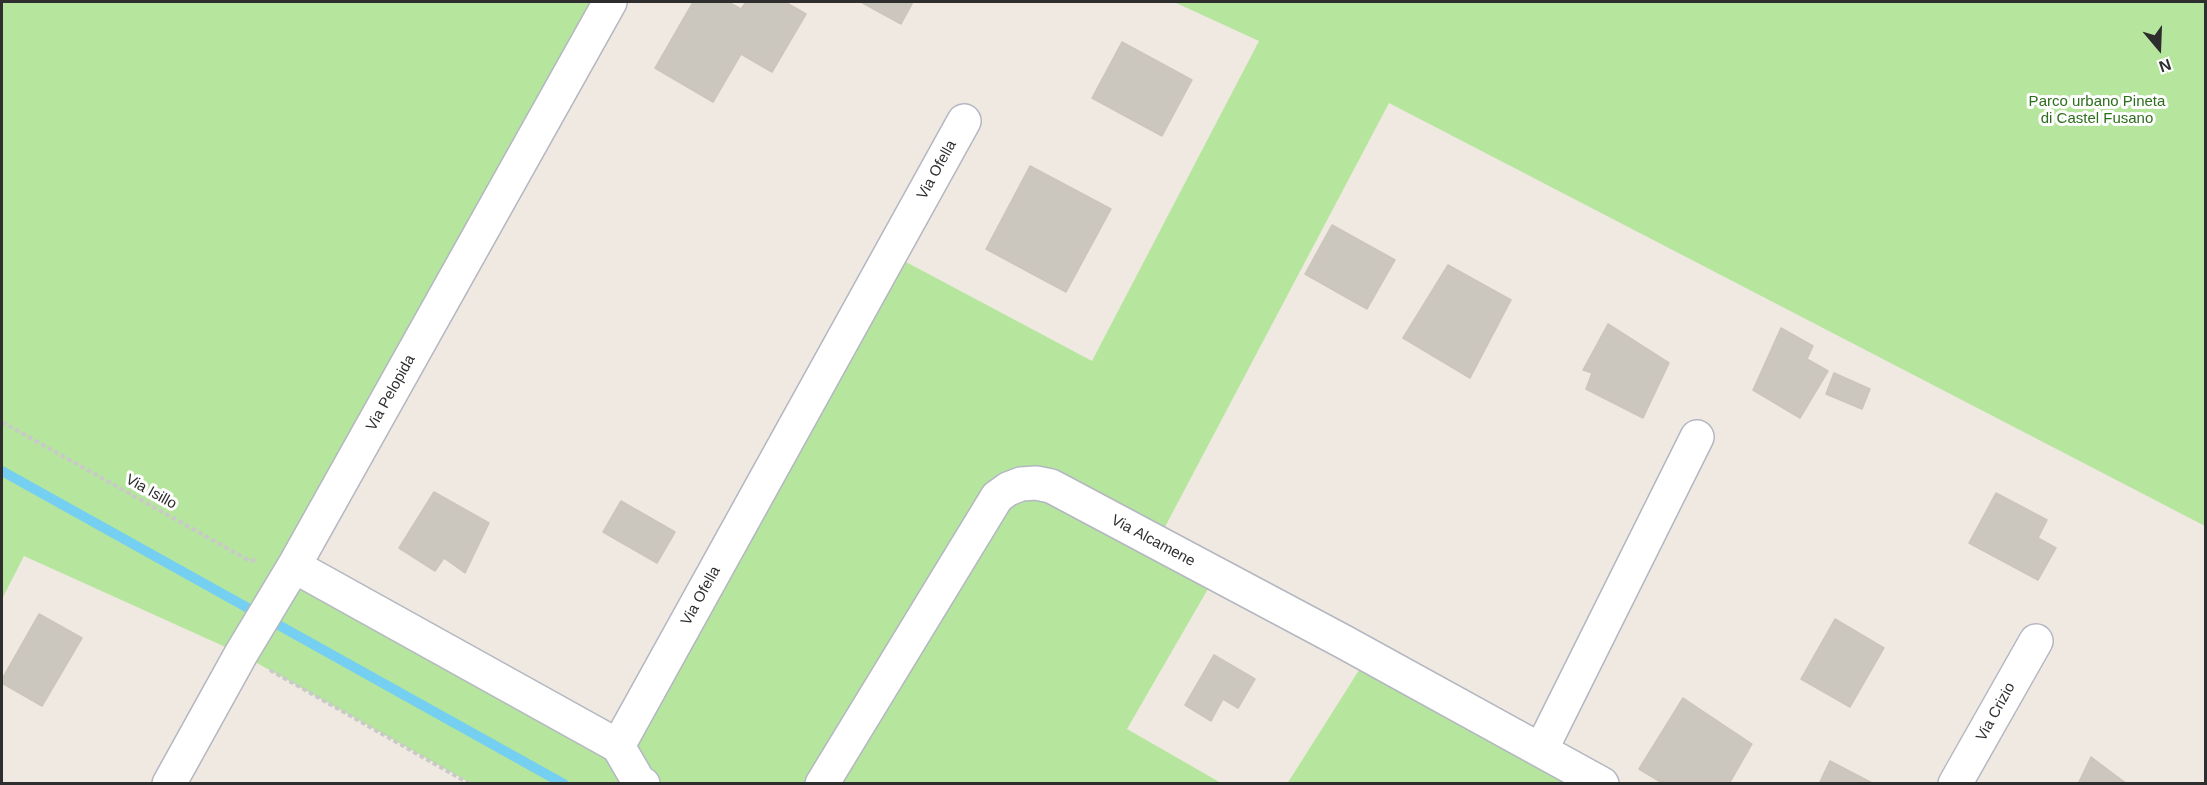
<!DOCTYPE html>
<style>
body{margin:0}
#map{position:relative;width:2207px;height:785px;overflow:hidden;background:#efe9e1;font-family:Helvetica,sans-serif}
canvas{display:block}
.frame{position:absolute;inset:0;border:3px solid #2e2e2e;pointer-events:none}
.north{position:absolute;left:2129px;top:18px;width:60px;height:60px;-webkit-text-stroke:4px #fff;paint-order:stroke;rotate:161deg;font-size:16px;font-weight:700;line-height:24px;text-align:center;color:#2e2e2e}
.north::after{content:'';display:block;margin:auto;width:21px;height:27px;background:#2e2e2e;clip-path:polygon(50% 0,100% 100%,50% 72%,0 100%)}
</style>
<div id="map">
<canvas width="2207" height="785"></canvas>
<div class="frame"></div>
<div class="north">N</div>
</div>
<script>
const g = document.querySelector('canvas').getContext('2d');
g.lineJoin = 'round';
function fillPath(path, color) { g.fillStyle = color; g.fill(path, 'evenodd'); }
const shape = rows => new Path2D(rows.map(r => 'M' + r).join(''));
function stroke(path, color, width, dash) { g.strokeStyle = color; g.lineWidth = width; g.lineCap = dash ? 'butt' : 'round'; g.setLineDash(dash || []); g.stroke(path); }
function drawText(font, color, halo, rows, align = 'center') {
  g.font = font + ' Helvetica,sans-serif'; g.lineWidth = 6; g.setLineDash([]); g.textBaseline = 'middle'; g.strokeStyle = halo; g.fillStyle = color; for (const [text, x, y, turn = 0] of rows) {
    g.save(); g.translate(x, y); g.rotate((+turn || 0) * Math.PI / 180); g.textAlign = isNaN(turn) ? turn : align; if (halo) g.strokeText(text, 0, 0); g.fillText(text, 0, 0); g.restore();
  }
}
const green = shape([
 [2,2,610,2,294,566,618,746,891,254,1092,361,1259,41,1174,2,2205,2,2205,526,1389,103,1157,542,1216,575,1127,729,1221,783,470,783,241,654,24,556,2,599],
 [1368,656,1602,784,1287,784]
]);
const stream = shape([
 [2,471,564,784]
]);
const building = shape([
 [693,2,728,2,741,9,746,2,785,2,806,14,772,72,741,54,713,102,655,68,693,2],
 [861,2,913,2,901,24,861,2],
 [1122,42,1192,80,1162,136,1092,98,1122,42],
 [1030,166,1111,209,1066,292,986,249,1030,166],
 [1332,225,1395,260,1367,309,1305,274,1332,225],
 [1448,265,1511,300,1470,378,1403,338,1448,265],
 [1608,324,1669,363,1643,418,1586,389,1592,373,1583,370,1608,324],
 [1781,328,1813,346,1807,359,1828,371,1800,418,1753,390,1781,328],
 [1834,373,1870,389,1862,409,1826,394,1834,373],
 [434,492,489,523,465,573,444,558,435,571,399,548,434,492],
 [1996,493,2047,520,2038,538,2056,548,2038,580,1969,543,1996,493],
 [621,501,675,532,657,563,603,532,621,501],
 [39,614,82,638,42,706,2,683,2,679,39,614],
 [1835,619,1884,648,1850,707,1801,679,1835,619],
 [1214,655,1255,679,1238,708,1223,699,1211,721,1185,705,1214,655],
 [1683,698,1752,744,1729,784,1664,784,1639,769,1683,698],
 [2091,757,2127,784,2078,784,2091,757],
 [1830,761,1874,784,1819,784,1830,761]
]);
const path = shape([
 [2,422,248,560,258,561],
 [270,670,470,784]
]);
const minor = shape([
 [294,566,618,746,639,782,643,784],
 [618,746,964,121],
 [1541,750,1697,437],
 [169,784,241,654,294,566,610,2],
 [822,784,997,497,1008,489,1021,484,1036,483,1051,486,1344,642,1602,784],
 [1955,784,2036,641]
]);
const parkNames = [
 ["Parco urbano Pineta",2097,102],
 ["di Castel Fusano",2097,119]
];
const streetNames = [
 ["Via Ofella",937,170,-61],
 ["Via Pelopida",391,393,-61],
 ["Via Isillo",151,492,29],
 ["Via Alcamene",1153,541,28],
 ["Via Ofella",701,596,-61],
 ["Via Crizio",1996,712,-61]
];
fillPath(green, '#b6e59e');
stroke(stream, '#75cff0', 10);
fillPath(building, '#cbc7bf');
stroke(building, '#cbc5ba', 1.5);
stroke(minor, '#b4b7c1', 36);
stroke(path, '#c9c9c9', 4, [4.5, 3]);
stroke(minor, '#fff', 33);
drawText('15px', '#2c6e1b', '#fff', parkNames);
drawText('15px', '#2e2e2e', '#fff', streetNames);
</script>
